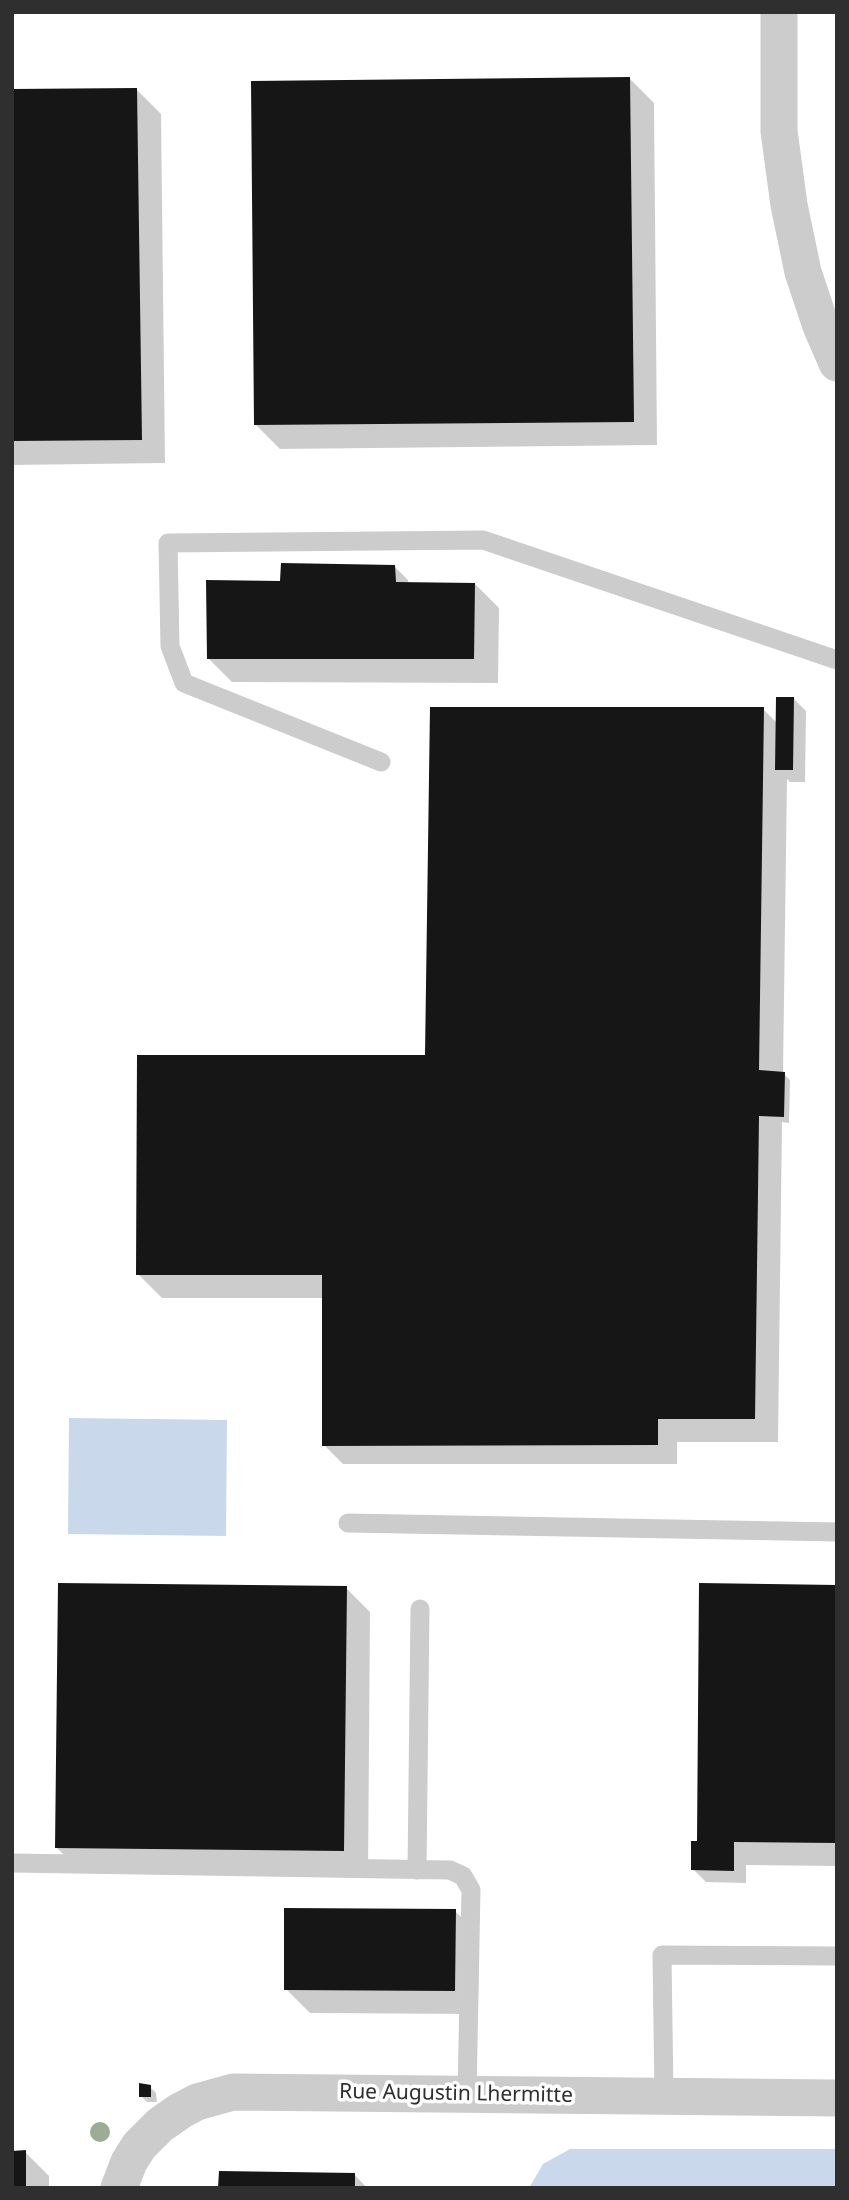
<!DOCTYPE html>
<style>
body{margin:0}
#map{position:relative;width:849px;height:2200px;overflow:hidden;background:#fff;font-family:"Noto Sans",sans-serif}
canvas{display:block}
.frame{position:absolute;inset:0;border:14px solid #2f2f2f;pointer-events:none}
</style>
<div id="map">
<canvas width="849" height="2200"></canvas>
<div class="frame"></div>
</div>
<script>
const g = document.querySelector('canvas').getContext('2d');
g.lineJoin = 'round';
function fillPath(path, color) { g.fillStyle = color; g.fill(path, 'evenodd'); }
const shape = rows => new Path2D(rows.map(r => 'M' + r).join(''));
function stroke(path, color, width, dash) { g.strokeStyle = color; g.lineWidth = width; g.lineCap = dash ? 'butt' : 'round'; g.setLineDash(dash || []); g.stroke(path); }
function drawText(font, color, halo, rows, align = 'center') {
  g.font = font + ' "Noto Sans",sans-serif'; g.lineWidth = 7; g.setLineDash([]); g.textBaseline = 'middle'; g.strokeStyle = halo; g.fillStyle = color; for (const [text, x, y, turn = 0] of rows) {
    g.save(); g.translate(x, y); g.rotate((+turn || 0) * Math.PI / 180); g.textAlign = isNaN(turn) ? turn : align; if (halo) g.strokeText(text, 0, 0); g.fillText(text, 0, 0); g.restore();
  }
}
const water = shape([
 [69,1418,227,1420,226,1536,68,1534],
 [570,2149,837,2149,837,2188,529,2188,543,2164]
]);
const shadow = shape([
 [630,79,654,103,657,445,280,449,256,425],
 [137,90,161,114,165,463,12,465,12,91],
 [395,567,408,580,408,584,475,584,499,608,498,683,232,682,208,658,282,583],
 [793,698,806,711,805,782,790,782,787,779,783,1073,790,1080,789,1123,782,1122,778,1442,677,1442,677,1464,343,1464,324,1445,324,1298,162,1298,138,1274,427,1057,763,709,777,723],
 [837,1586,837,1866,746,1865,746,1883,706,1882,693,1869,698,1843],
 [346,1588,370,1612,368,1875,81,1872,57,1848],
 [455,1911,479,1935,478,2014,310,2013,286,1989],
 [150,2087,156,2093,157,2102,147,2102,141,2096],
 [25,2152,49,2176,49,2188,12,2188],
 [354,2174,367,2188,220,2188]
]);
const building = shape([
 [630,77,634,422,254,425,251,81],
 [137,88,142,440,12,441,12,89],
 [281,563,395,565,396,582,475,583,474,659,207,659,206,580,280,581],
 [776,697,794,697,793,770,775,770],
 [430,707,764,707,759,1070,785,1072,784,1117,759,1116,755,1419,658,1419,658,1445,322,1446,322,1275,136,1275,137,1055,425,1055],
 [58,1583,347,1586,344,1851,55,1848],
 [699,1583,837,1585,837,1843,734,1842,734,1871,691,1870,691,1841,697,1841],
 [284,1908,456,1909,455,1991,284,1990],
 [139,2083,151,2085,151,2097,139,2097],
 [26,2150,26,2188,12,2188,12,2151],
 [219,2171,355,2173,355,2188,218,2188]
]);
const lane = shape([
 [381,762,184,683,170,646,168,543,483,540,837,660],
 [348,1523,837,1532],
 [12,1863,450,1870,463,1876,471,1890,467,2094],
 [417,1870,420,1609],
 [664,2096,662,1955,837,1956]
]);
const street = shape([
 [779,12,779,131,789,205,803,272,821,326,837,363],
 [119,2188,129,2162,139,2146,160,2125,180,2111,197,2102,233,2092,837,2098]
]);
const trees = [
 [100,2132]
];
const streetNames = [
 ["Rue Augustin Lhermitte",456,2094,1]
];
fillPath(water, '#c9d9eb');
fillPath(shadow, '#0003');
fillPath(building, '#161616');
stroke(lane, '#ccc', 19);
stroke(street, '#ccc', 37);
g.fillStyle = '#9dad94';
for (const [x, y] of trees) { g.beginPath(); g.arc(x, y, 10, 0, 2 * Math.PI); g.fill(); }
drawText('21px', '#2f2f2f', '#fff', streetNames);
</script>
